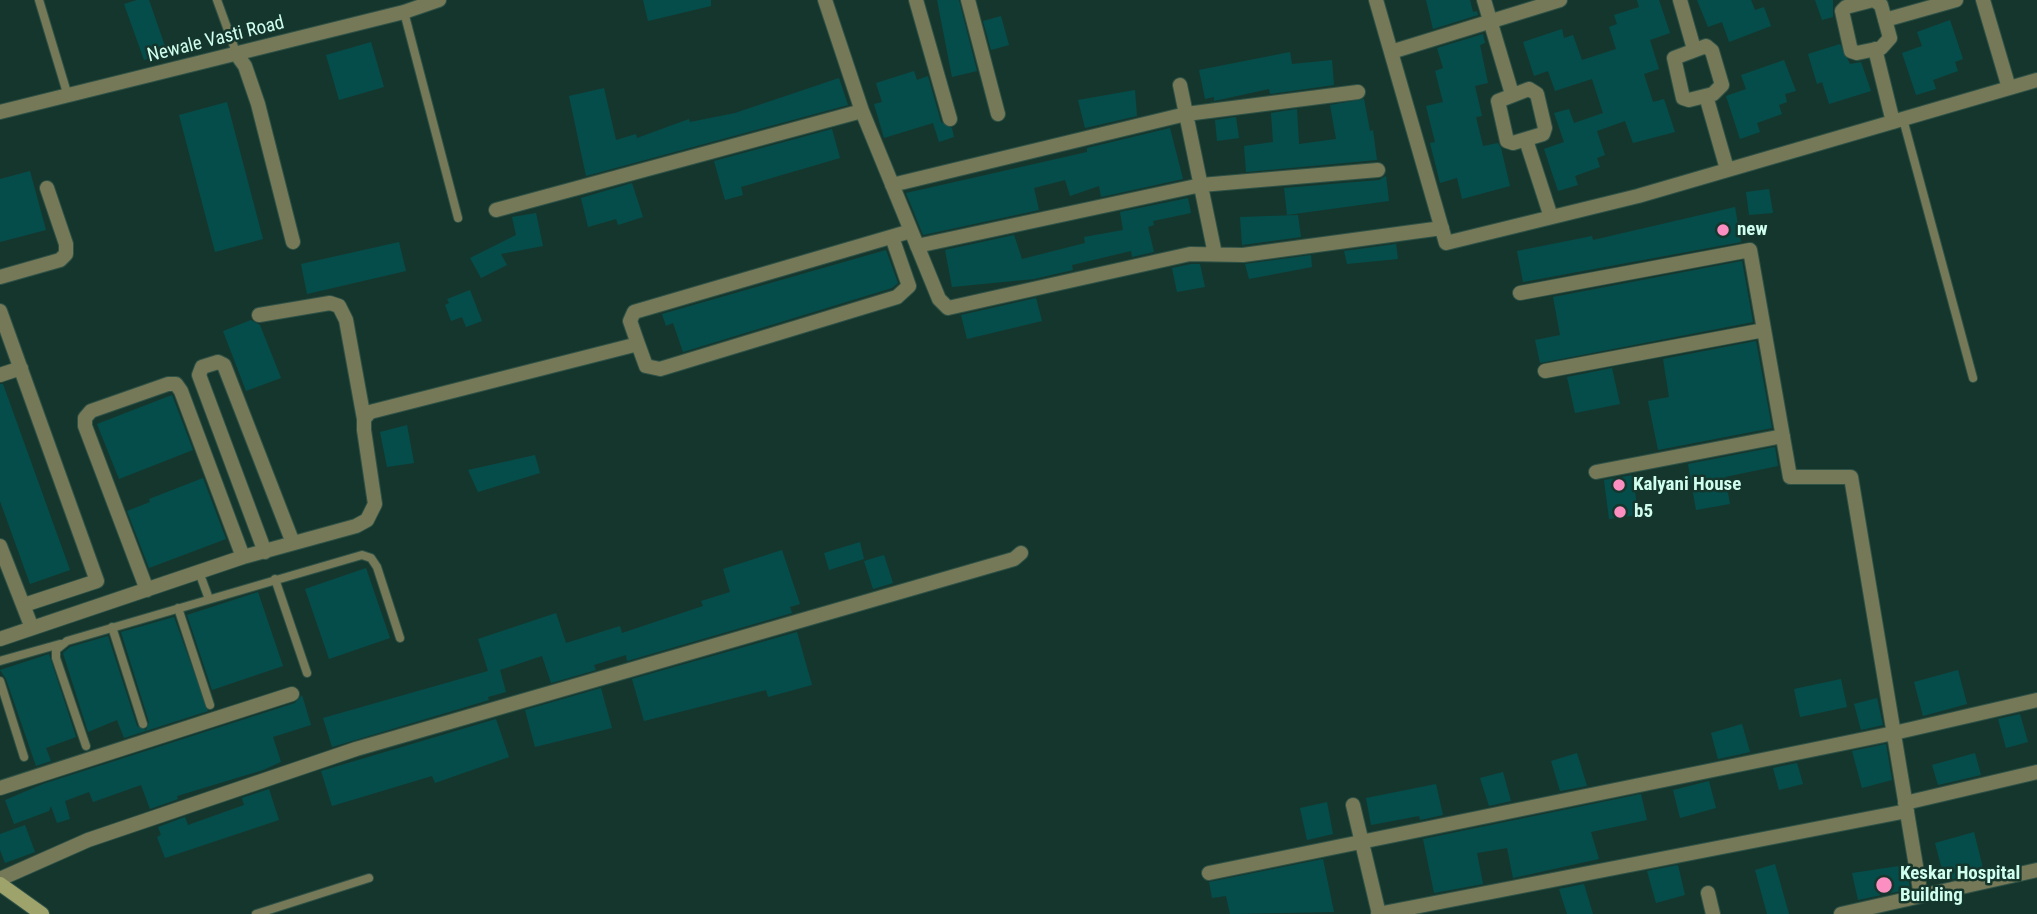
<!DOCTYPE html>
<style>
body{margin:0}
canvas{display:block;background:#15362c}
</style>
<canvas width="2037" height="914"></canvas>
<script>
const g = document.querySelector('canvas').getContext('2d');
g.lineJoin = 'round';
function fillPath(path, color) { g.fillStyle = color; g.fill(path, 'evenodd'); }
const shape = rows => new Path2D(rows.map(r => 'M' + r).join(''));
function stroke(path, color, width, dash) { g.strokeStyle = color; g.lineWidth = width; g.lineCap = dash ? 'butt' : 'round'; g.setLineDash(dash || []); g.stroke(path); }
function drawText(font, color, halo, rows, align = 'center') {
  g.font = font + ' "Roboto Condensed",sans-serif'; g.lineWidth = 5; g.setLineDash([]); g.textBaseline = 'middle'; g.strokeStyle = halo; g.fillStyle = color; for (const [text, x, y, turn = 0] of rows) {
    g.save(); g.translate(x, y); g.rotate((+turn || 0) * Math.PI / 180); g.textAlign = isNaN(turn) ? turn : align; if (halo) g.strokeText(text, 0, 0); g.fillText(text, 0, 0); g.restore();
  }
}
const building = shape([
 [137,0,149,0,167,52,144,60,124,4],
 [643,0,711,0,711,6,648,21],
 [937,0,959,0,977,71,952,77],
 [1426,0,1470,0,1473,12,1477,11,1478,15,1433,29],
 [1637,0,1659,0,1670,33,1650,40,1659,69,1644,74,1653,102,1664,99,1675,132,1633,143,1625,121,1597,131,1605,155,1597,158,1600,167,1575,176,1578,185,1558,191,1544,149,1564,142,1554,113,1569,109,1574,123,1603,113,1592,79,1555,91,1548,71,1534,76,1523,42,1562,29,1564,38,1573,35,1582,60,1616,49,1609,27,1617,24,1614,15,1639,7],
 [1697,0,1751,0,1755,10,1764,7,1771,26,1729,42,1722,22,1708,27],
 [1815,0,1833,0,1833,17,1822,20],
 [1001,16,1009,45,991,50,983,21],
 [1950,20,1963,59,1955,62,1958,71,1933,80,1936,89,1916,95,1902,53,1922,46,1917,32],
 [1483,34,1485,43,1480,45,1488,83,1475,86,1482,116,1476,117,1483,146,1498,143,1501,148,1510,186,1462,199,1457,178,1440,183,1430,143,1435,142,1426,106,1443,102,1435,71,1443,68,1437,48],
 [371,42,384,87,339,100,326,55],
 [1840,44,1850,64,1861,62,1871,91,1829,104,1822,82,1817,84,1808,54],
 [1290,52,1292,64,1332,60,1334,85,1270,94,1269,89,1214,101,1214,97,1205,99,1199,70],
 [1784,60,1796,91,1785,94,1787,102,1779,105,1782,114,1757,123,1760,132,1740,139,1726,96,1746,89,1741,75],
 [914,71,917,80,928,76,941,122,952,128,954,137,939,142,933,123,884,138,874,104,882,102,876,83],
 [839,78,848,105,586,176,569,96,604,88,616,140,636,134,637,138,689,119,690,122,735,113],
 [1135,90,1137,116,1085,128,1078,100],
 [1364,99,1370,131,1373,130,1377,160,1246,172,1244,146,1273,142,1271,113,1297,109,1299,144,1336,139,1330,105],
 [227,102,263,239,215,252,179,115],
 [1236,117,1239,138,1217,141,1215,120],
 [1170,128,1183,179,1101,197,1099,186,1070,196,1065,180,1034,188,1039,210,923,235,906,193,1087,152,1087,148],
 [832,129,840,158,741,187,743,195,725,200,714,161],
 [30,171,46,230,0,242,0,179],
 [1386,176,1389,201,1287,215,1284,188,1379,180],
 [632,183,643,217,618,225,616,219,588,227,581,198],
 [1769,189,1773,213,1749,215,1746,192],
 [1188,198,1191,213,1153,221,1154,225,1148,227,1154,252,1132,257,1131,251,1072,265,1073,270,1034,279,952,287,945,250,1014,235,1022,259,1085,243,1084,237,1123,230,1120,212],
 [1735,207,1741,242,1523,282,1517,251,1592,236,1593,240],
 [536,213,543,246,501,254,507,265,481,278,470,258,516,235,512,217],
 [1298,215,1301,237,1242,245,1240,217],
 [399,242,406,271,307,294,301,264],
 [1396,244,1398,259,1347,264,1344,251],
 [886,250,898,283,892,288,683,352,673,323,666,326,662,314],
 [1311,255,1312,267,1249,279,1245,264],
 [1742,261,1753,322,1540,363,1535,340,1560,335,1553,297],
 [1191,264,1200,264,1205,287,1177,292,1172,268],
 [470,290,482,321,466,327,462,317,451,321,445,305,449,303,447,299],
 [1036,298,1042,321,967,339,961,315],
 [251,320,260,325,281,378,246,391,223,331],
 [1756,341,1772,428,1658,450,1648,401,1669,397,1663,359],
 [1612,368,1620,404,1575,413,1567,377],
 [0,384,3,384,70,570,30,584,0,501],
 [172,395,193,450,119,479,97,424],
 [407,425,414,463,387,467,380,432],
 [1775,447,1778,466,1725,477,1730,504,1696,510,1688,464],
 [535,455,540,473,478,492,468,470],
 [1633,475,1638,515,1609,519,1604,480],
 [203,478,226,539,149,568,127,511,150,502,149,499],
 [860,542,864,559,829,570,824,553],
 [782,550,800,604,790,607,792,613,627,661,626,655,594,665,596,670,551,683,542,656,500,670,506,692,488,697,489,700,332,747,323,718,488,671,478,639,556,613,566,643,620,626,622,633,703,606,701,601,730,592,723,569],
 [884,555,893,583,873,589,864,561],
 [366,568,390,638,329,659,305,589],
 [258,592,283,666,212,690,187,615],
 [174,617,208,711,124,738,117,720,88,732,63,653,70,647,108,636,137,726,146,730,149,722,121,632],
 [797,632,812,685,768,697,766,690,644,721,632,679],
 [49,654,76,737,46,748,51,761,36,766,6,679,0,670],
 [1958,670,1967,704,1923,716,1914,682],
 [1841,679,1847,707,1800,717,1794,689],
 [601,688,612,728,535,747,525,710],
 [302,695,311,725,273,737,281,762,263,770,177,796,178,799,150,809,141,785,93,802,89,792,65,801,70,819,57,823,51,806,49,811,14,824,5,800,43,784,295,703],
 [1877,698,1883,725,1861,730,1854,704],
 [2020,714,2028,742,2006,748,1998,719],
 [496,719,509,757,435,783,432,776,332,806,321,771],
 [1742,724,1750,752,1718,759,1711,733],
 [1886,744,1892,780,1862,788,1852,751],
 [1577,753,1587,786,1560,791,1551,761],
 [1975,753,1981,775,1938,785,1932,765],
 [1797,763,1803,784,1779,790,1773,768],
 [1503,772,1511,801,1489,806,1480,778],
 [1709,781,1716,808,1680,818,1673,790],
 [1436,784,1443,815,1420,820,1419,816,1371,825,1366,798],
 [269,789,279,820,165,858,157,837,161,835,158,827,185,817,188,825,244,805,242,798],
 [1641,794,1647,820,1591,832,1599,859,1513,878,1507,848,1477,853,1483,884,1434,893,1423,839],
 [1327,802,1333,834,1307,840,1300,808],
 [25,825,35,852,5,863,0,850,0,834],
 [1974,832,1984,872,1945,881,1935,843],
 [1323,859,1334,912,1230,914,1226,896,1212,898,1209,882],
 [1775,864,1789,914,1767,914,1755,870],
 [1678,865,1685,895,1656,903,1647,871],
 [1906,865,1910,889,1858,900,1852,873],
 [1584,884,1593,914,1567,914,1559,889]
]);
const lane = shape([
 [39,0,68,96],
 [217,0,237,55],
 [404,12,458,218],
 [1903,119,1973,378],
 [199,572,209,599],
 [275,579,307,673],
 [178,608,210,705],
 [112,627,143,724],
 [0,661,60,644],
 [0,681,24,757],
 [86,746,56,658,56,650,67,641,362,555,371,558,377,567,400,638],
 [256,914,369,878]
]);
const street = shape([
 [916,0,950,119],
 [968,0,998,114],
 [1376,0,1446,243,1638,196,2037,80],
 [1484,0,1512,94],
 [1680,0,1694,49],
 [1873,0,1846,7,1842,11,1851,51,1857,53,1881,48,1890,38,1881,5,1874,0],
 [1983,0,2009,88],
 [1885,20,1956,0],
 [1706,46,1712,51,1722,85,1713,94,1689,100,1683,98,1674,58,1706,46],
 [1875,49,1893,122],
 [1391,52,1560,0],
 [237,55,245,66,258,104,293,242],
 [1180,85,1215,254],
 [1529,89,1537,94,1545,128,1543,134,1513,143,1507,141,1498,101,1529,89],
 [1706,96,1727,169],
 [862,111,939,299,948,308,1190,254,1243,255,1442,228],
 [0,112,404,12,439,0],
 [1526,140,1551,217],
 [892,185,1186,114,1358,92],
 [496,210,862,111,825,0],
 [917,246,1201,185,1378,170],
 [0,277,60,260,66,254,66,244,47,188],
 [1520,293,1750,250,1790,477,1851,477,1921,896,1841,914],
 [0,311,97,581,24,605],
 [259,315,330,303,339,306,346,320,364,419],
 [638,344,646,366,660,369,897,297,909,286,892,237],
 [1545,371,1764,330],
 [0,375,21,368],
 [1596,472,1783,436],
 [0,546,32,628],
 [265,552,199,375,202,367,218,362,224,365,293,543],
 [147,590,85,426,85,418,91,411,168,384,176,384,181,391,243,557],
 [0,639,243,557,356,526,367,520,375,504,364,430,364,419,370,412,638,344,630,321,634,312,911,231],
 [0,788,292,694],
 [1905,803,2037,772],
 [1353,805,1379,914],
 [1209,873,1894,733,2037,700],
 [0,879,88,840,356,749,1014,559,1021,553],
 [1708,893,1713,914],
 [1921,896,2037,870],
 [1378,914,1907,811]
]);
const secondary = shape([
 [0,884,42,914]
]);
const markers = [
 [1723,230,7,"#fc8fc2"],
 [1619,485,7,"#fc8fc2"],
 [1620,512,7,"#fc8fc2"],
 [1884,885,9,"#fc8fc2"]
];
const streetNames = [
 ["Newale Vasti Road",216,40,-14]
];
const poiNames = [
 ["new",1737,230],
 ["Kalyani House",1633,485],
 ["b5",1634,512],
 ["Keskar Hospital",1900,874],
 ["Building",1900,896]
];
fillPath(building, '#054d4b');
stroke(lane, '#2f5247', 10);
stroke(street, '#2f5247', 16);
stroke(secondary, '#2f5247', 16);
stroke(lane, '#767957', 8);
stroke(street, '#767957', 14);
stroke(secondary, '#9ea26b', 14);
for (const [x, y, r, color] of markers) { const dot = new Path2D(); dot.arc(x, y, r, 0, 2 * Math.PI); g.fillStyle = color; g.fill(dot); stroke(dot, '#15362c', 2.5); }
drawText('19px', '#cffeee', '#15362c', streetNames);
drawText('bold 19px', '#cffeee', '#15362c', poiNames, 'left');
</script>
